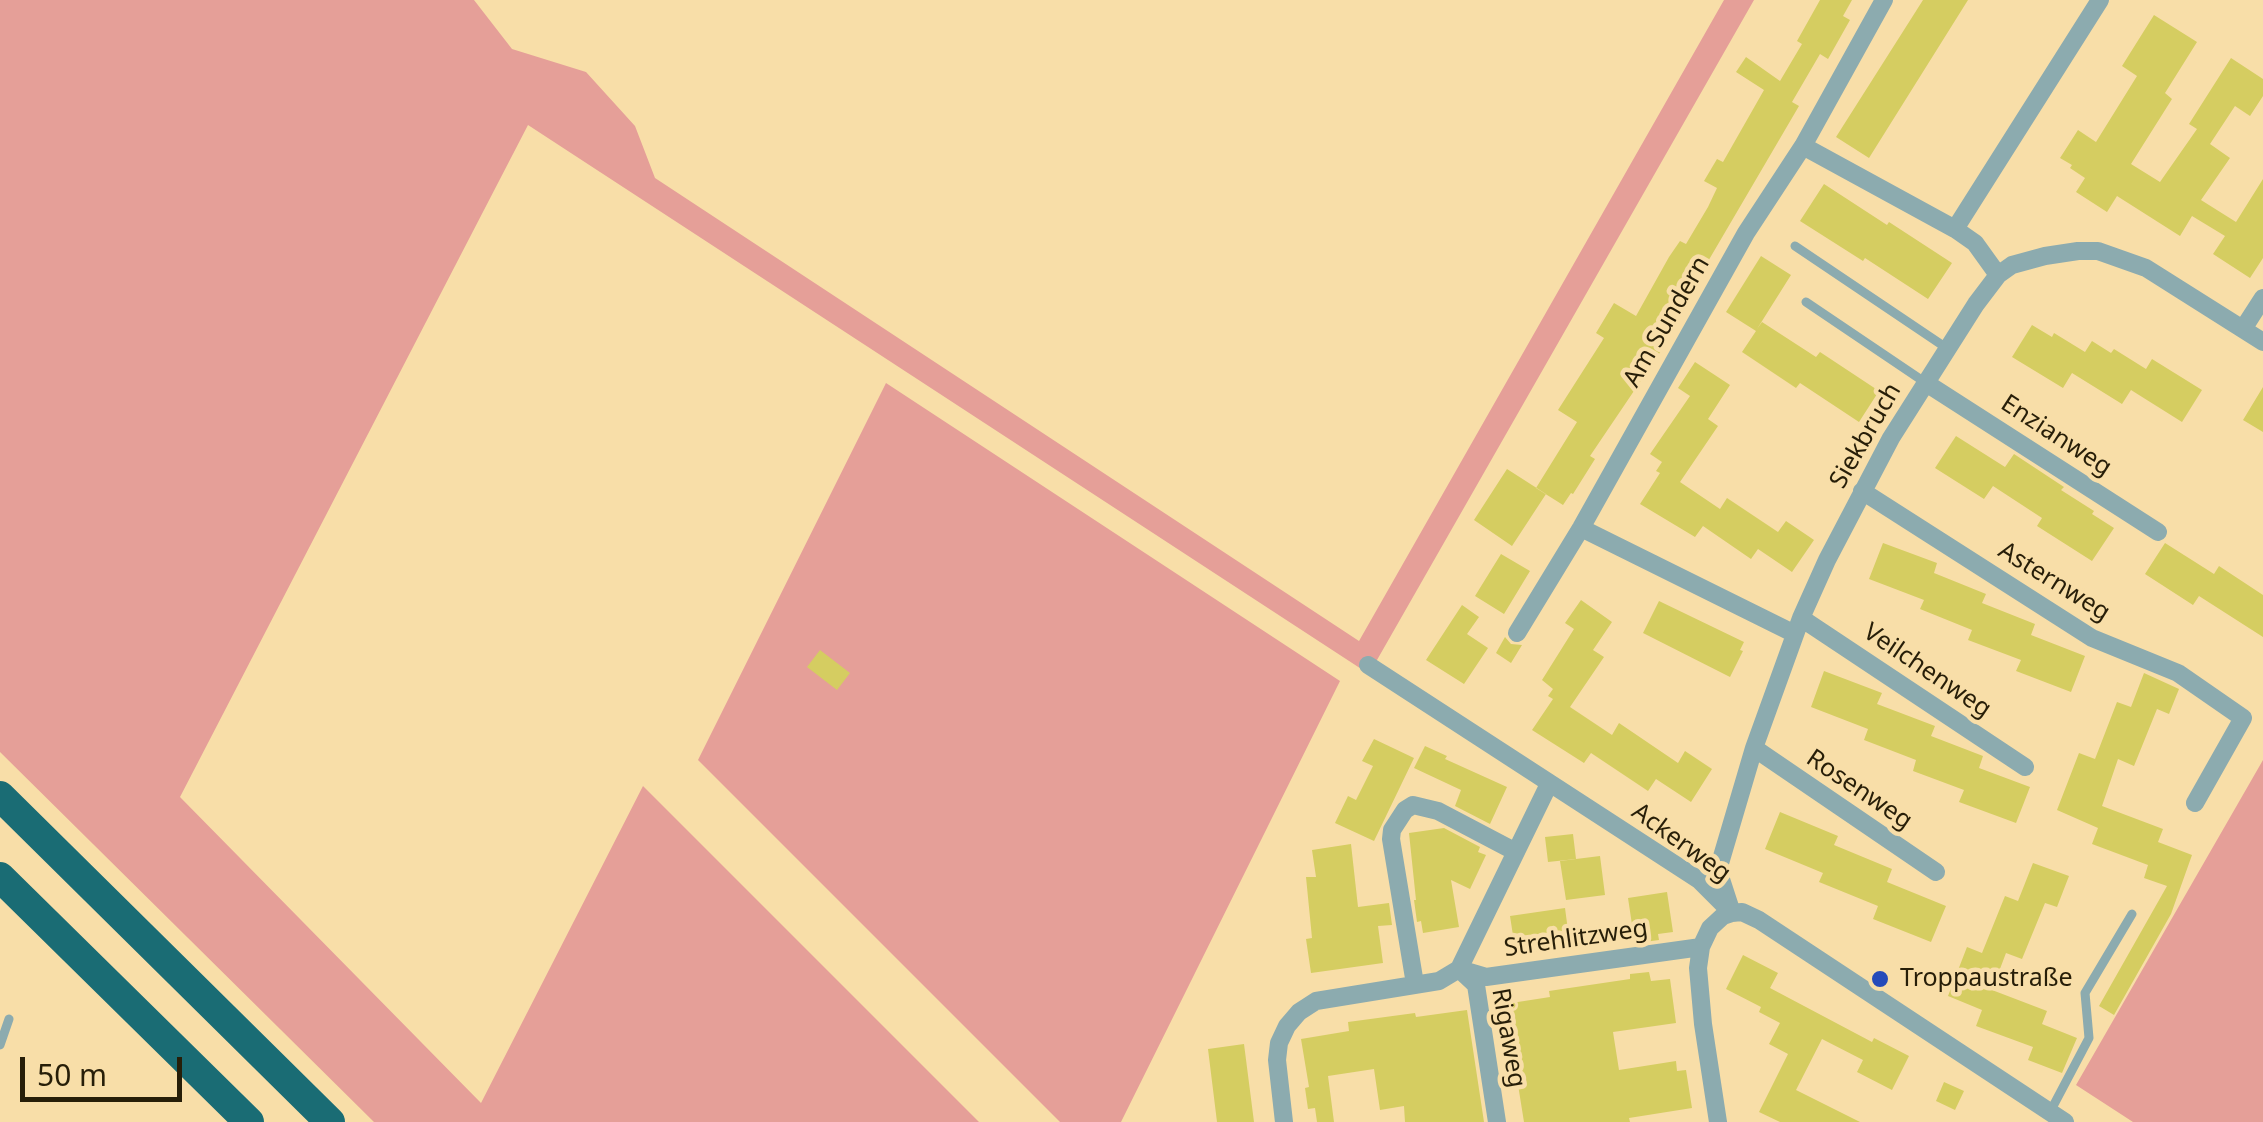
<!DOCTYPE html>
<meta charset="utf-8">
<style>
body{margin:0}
#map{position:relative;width:2263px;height:1122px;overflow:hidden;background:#f8dea8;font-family:"Noto Sans",sans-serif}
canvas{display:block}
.scale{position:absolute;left:20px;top:1057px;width:162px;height:45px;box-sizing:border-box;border:5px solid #271e08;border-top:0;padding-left:12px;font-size:30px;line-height:35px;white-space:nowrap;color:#271e08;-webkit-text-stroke:8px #f8dea8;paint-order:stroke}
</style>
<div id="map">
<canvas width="2263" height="1122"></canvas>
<div class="scale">50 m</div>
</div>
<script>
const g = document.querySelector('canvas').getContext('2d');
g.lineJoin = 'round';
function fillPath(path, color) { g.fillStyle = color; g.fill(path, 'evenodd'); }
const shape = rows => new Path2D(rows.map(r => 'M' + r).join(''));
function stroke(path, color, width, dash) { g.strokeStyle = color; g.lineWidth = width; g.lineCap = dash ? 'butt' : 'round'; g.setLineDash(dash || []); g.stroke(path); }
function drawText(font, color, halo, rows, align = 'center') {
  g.font = font + ' "Noto Sans",sans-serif'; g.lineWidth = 9; g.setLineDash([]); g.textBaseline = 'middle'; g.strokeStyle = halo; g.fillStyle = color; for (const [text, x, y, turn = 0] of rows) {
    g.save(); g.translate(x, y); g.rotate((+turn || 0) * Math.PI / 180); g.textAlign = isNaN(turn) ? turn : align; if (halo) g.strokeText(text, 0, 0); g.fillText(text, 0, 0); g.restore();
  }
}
const green = shape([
 [0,0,474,0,512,49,586,72,635,126,655,178,1359,641,1724,0,1754,0,1369,674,528,125,180,797,481,1103,643,786,979,1122,374,1122,0,752],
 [886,383,1340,681,1121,1122,1060,1122,698,760],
 [2263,760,2263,1122,2133,1122,2076,1085]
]);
const building = shape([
 [1820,0,1852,0,1843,16,1850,20,1828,59,1820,54,1792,102,1799,106,1659,345,1663,348,1590,456,1595,459,1573,494,1571,493,1563,505,1536,488,1577,422,1558,410,1604,338,1596,333,1614,303,1636,316,1669,257,1680,241,1686,244,1708,207,1717,188,1704,181,1717,159,1723,162,1764,90,1736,72,1746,57,1780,81,1802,44,1797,41],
 [1923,0,1968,0,1869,158,1836,137],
 [2154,15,2197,42,2165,93,2172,99,2131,164,2160,182,2197,129,2189,124,2231,58,2263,79,2263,96,2250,116,2235,106,2210,144,2230,158,2201,200,2236,222,2263,179,2263,258,2250,278,2213,254,2225,236,2192,216,2180,236,2117,196,2107,212,2076,192,2085,178,2070,168,2072,165,2060,158,2078,130,2096,142,2137,76,2122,66],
 [1824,184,1887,225,1889,222,1952,263,1928,299,1865,258,1863,261,1800,221],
 [1761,256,1791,275,1757,329,1762,322,1816,357,1820,352,1879,391,1859,422,1800,383,1796,388,1742,352,1756,331,1726,312],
 [2032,325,2052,337,2054,333,2085,352,2092,341,2111,353,2114,349,2146,369,2152,359,2202,390,2182,422,2131,390,2122,404,2072,373,2063,388,2012,357],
 [1695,362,1730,385,1708,419,1718,426,1680,482,1720,509,1727,498,1778,532,1786,521,1814,540,1792,572,1758,549,1751,559,1703,526,1695,537,1640,504,1660,473,1656,471,1662,462,1650,454,1690,396,1678,388],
 [2263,387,2263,432,2243,420],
 [1956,436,2005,467,2014,454,2064,487,2061,490,2094,511,2092,514,2114,528,2092,561,2037,526,2042,518,1993,486,1984,499,1935,468],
 [1507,469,1546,494,1512,546,1474,520],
 [1883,543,1937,563,1934,573,1986,594,1982,603,2035,624,2031,635,2085,656,2071,692,2016,671,2021,660,1968,640,1972,630,1920,609,1924,600,1869,579],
 [2165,543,2214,574,2219,566,2263,595,2263,637,2199,596,2193,605,2145,574],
 [1501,554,1530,571,1504,614,1475,596],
 [1581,600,1612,622,1593,650,1604,657,1570,707,1612,735,1619,723,1678,763,1685,751,1712,769,1691,802,1656,779,1648,791,1591,753,1584,763,1532,730,1553,699,1548,696,1553,689,1542,680,1574,629,1565,623],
 [1659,601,1744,642,1740,650,1743,651,1730,677,1643,633],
 [1462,605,1479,617,1467,634,1488,648,1464,684,1426,660],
 [1505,637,1511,644,1522,645,1511,663,1496,653],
 [820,650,850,673,837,690,807,667],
 [1824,671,1882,693,1877,704,1935,726,1931,736,1983,756,1979,768,2030,787,2016,823,1959,802,1964,790,1913,771,1916,760,1864,740,1868,729,1811,707],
 [2144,673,2179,689,2169,714,2157,709,2134,766,2118,759,2102,806,2163,829,2158,842,2192,855,2171,914,2114,1015,2099,1006,2167,886,2144,878,2148,865,2092,844,2098,828,2057,810,2079,753,2095,759,2117,702,2131,707],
 [1374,739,1414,758,1374,841,1335,823,1348,796,1356,800,1373,766,1362,761],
 [1425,746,1447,756,1445,759,1507,787,1490,824,1455,806,1461,790,1414,768],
 [1780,812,1838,836,1834,845,1892,869,1887,882,1946,906,1931,942,1873,919,1878,906,1819,882,1823,873,1765,849],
 [1444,828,1480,847,1478,852,1486,855,1470,889,1451,880,1459,927,1423,933,1421,921,1417,922,1414,900,1416,900,1409,833],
 [1573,834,1576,859,1548,862,1545,837],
 [1351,844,1358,907,1389,903,1392,925,1378,926,1383,963,1311,973,1306,939,1312,938,1306,877,1316,877,1312,850],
 [1600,856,1605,895,1566,900,1560,861],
 [2033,863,2069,876,2057,907,2045,903,2022,959,2006,953,1992,990,2047,1011,2042,1024,2077,1038,2062,1073,2028,1060,2033,1047,1976,1026,1982,1010,1948,996,1967,947,1982,953,2005,896,2018,901],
 [1667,892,1673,932,1658,934,1659,940,1637,943,1637,938,1634,938,1628,898],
 [1565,908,1569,938,1552,940,1553,949,1516,955,1510,916],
 [1743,955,1778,973,1770,988,1872,1042,1874,1038,1909,1056,1892,1090,1857,1072,1863,1060,1822,1039,1796,1090,1860,1122,1780,1122,1759,1112,1788,1054,1769,1044,1780,1023,1759,1012,1761,1007,1726,989],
 [1649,972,1651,981,1670,979,1676,1023,1613,1032,1619,1070,1676,1061,1677,1071,1686,1070,1692,1108,1629,1118,1630,1122,1524,1122,1505,1004,1550,997,1549,991,1630,979,1630,974],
 [1467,1010,1484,1122,1405,1122,1404,1106,1380,1110,1374,1069,1328,1076,1334,1122,1317,1122,1315,1108,1308,1109,1305,1088,1309,1087,1301,1039,1349,1031,1348,1022,1415,1013,1416,1017],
 [1244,1044,1254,1122,1217,1122,1208,1049],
 [1944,1082,1964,1091,1955,1110,1936,1101]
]);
const lane = shape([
 [1795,246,1948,349],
 [1806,302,1926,383],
 [0,1045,9,1019],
 [2050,1112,2089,1038,2085,993,2132,914]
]);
const street = shape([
 [1803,146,1955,229,2100,0],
 [1955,229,1975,243,1998,275],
 [2243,329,2263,298],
 [1926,383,2158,532],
 [1862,491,2092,638,2178,673,2243,718,2195,803],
 [1581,528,1795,634],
 [1801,618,2025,767],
 [1517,633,1581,528,1746,233,1803,146,1884,0],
 [1368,665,1699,880,1732,913,1742,912,1759,920,2065,1122],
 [1754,748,1936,872],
 [1732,913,1718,870,1754,748,1801,618,1827,560,1891,438,1976,304,1998,275,2012,265,2045,256,2078,251,2098,251,2146,268,2263,342],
 [1459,969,1486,977,1701,947],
 [1461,971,1476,985,1497,1122],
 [1415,984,1391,839,1392,830,1405,810,1413,805,1438,811,1516,852],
 [1284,1122,1277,1060,1279,1043,1287,1026,1299,1012,1316,1001,1439,981,1459,969,1549,784],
 [1718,1122,1703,1024,1698,968,1701,947,1710,928,1723,916,1732,913]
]);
const highway = shape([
 [0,796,330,1122],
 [0,877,249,1122]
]);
const markers = [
 [1880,979,10,"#254bba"]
];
const streetNames = [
 ["Am Sundern",1667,322,-60],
 ["Siekbruch",1866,436,-60],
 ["Enzianweg",2056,436,33],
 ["Asternweg",2054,582,32],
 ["Veilchenweg",1927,671,34],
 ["Rosenweg",1859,790,34],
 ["Ackerweg",1681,843,36],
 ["Strehlitzweg",1576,939,-8],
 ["Rigaweg",1508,1038,80]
];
const poiNames = [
 ["Troppaustraße",1900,979]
];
fillPath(green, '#e59f98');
fillPath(building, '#d5cd61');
stroke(lane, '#8cabaf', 9);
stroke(street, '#8cabaf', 18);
stroke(highway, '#1a6c74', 30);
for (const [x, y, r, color] of markers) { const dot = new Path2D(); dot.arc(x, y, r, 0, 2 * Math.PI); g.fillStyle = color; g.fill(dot); stroke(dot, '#f8dea8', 4); }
drawText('25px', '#271e08', '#f8dea8', streetNames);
drawText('25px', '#271e08', '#f8dea8', poiNames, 'left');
</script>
